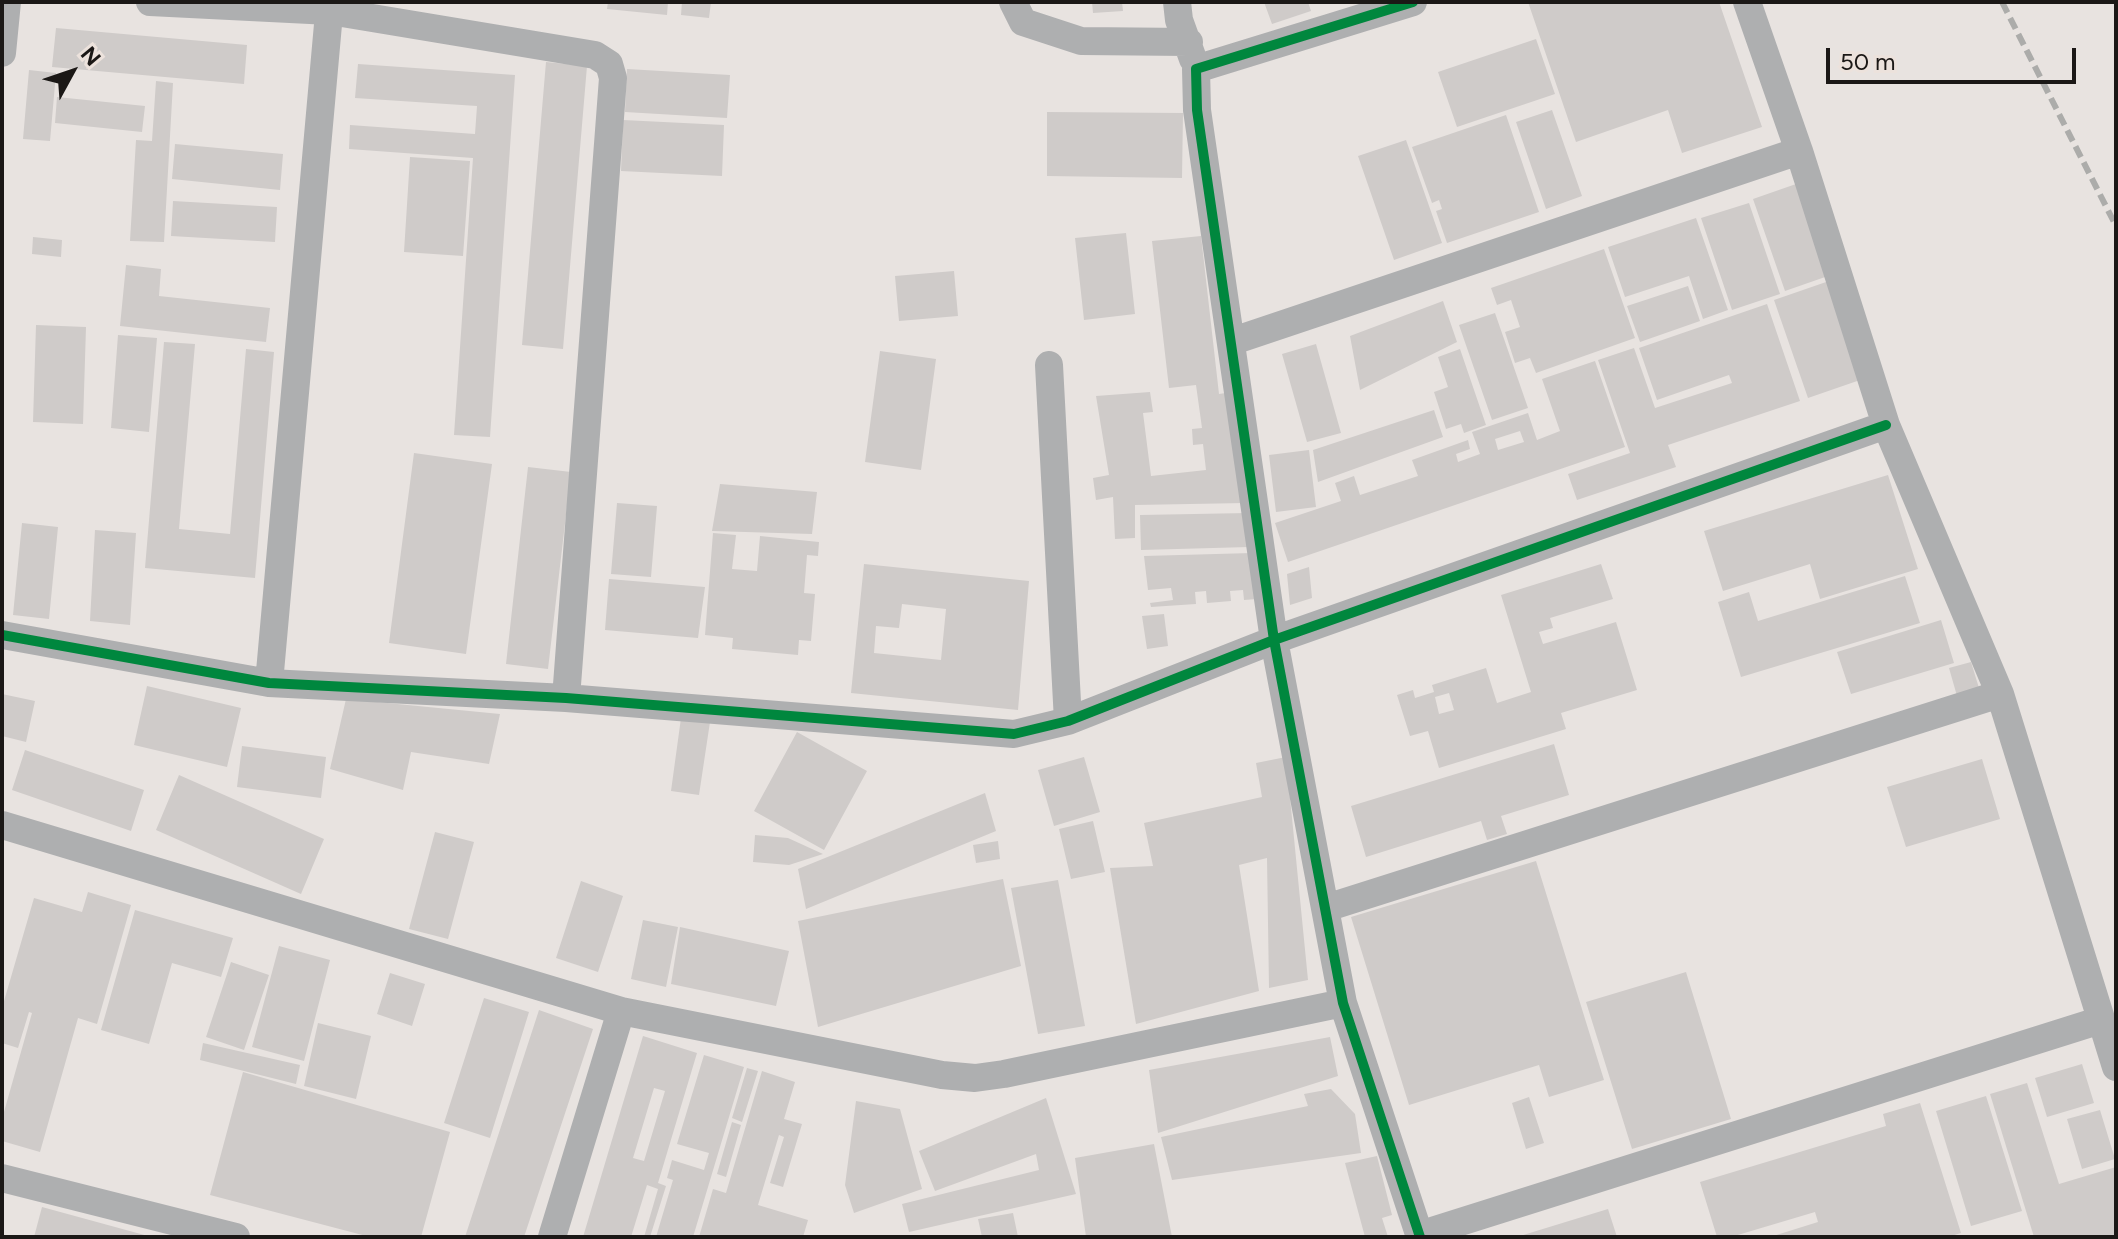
<!DOCTYPE html>
<style>
body{margin:0}
#map{position:relative;width:2118px;height:1239px;overflow:hidden;background:#e8e3e0;font-family:Figtree,sans-serif}
canvas{display:block}
.frame{position:absolute;inset:0;border:4px solid #1b1816;pointer-events:none}
.north{position:absolute;left:32px;top:32px;width:80px;height:80px;-webkit-text-stroke:6px #ece2dc;paint-order:stroke;rotate:50deg;font-size:22px;font-weight:700;line-height:32px;text-align:center;color:#1b1816}
.north::after{content:'';display:block;margin:auto;width:28px;height:36px;background:#1b1816;clip-path:polygon(50% 0,100% 100%,50% 72%,0 100%)}
.scale{position:absolute;left:1826px;top:48px;width:250px;height:36px;box-sizing:border-box;border:4px solid #1b1816;border-top:0;padding-left:10px;font-size:24px;line-height:28px;white-space:nowrap;color:#1b1816;-webkit-text-stroke:6px #ece2dc;paint-order:stroke}
</style>
<div id="map">
<canvas width="2118" height="1239"></canvas>
<div class="frame"></div>
<div class="north">N</div>
<div class="scale">50 m</div>
</div>
<script>
const g = document.querySelector('canvas').getContext('2d');
g.lineJoin = 'round';
function fillPath(path, color) { g.fillStyle = color; g.fill(path, 'evenodd'); }
const shape = rows => new Path2D(rows.map(r => 'M' + r).join(''));
function stroke(path, color, width, dash) { g.strokeStyle = color; g.lineWidth = width; g.lineCap = dash ? 'butt' : 'round'; g.setLineDash(dash || []); g.stroke(path); }
const building = shape([
 [608,2,668,2,667,15,607,9],
 [682,2,711,2,709,18,681,15],
 [1092,2,1122,2,1123,11,1093,13],
 [1264,2,1308,2,1311,11,1272,24],
 [1528,2,1719,2,1762,127,1682,153,1668,110,1576,142],
 [56,28,247,45,244,84,52,67],
 [1536,39,1555,94,1457,127,1438,72],
 [546,62,587,66,563,349,522,345],
 [358,64,515,75,490,437,454,435,473,158,349,149,350,125,475,134,477,106,355,98],
 [627,69,730,75,727,118,625,112],
 [29,70,56,73,50,141,23,139],
 [156,81,173,83,164,242,130,241,136,140,152,141],
 [57,97,145,106,142,132,55,123],
 [1552,110,1582,196,1546,209,1516,122],
 [1047,112,1183,113,1182,178,1047,176],
 [1506,115,1539,212,1447,243,1436,211,1442,209,1439,200,1432,203,1412,147],
 [623,120,724,125,722,176,621,171],
 [1406,140,1442,243,1394,260,1358,156],
 [175,144,283,154,280,190,172,179],
 [410,157,470,161,463,256,404,252],
 [1796,184,1828,276,1785,291,1753,199],
 [173,201,277,207,275,242,171,236],
 [1749,203,1780,294,1732,310,1701,218],
 [1696,218,1728,310,1703,319,1689,276,1625,297,1608,247],
 [1126,233,1135,314,1084,320,1075,238],
 [1201,236,1219,394,1232,392,1245,503,1135,505,1135,538,1115,539,1113,497,1096,500,1093,478,1109,475,1096,396,1150,392,1153,412,1143,413,1151,476,1206,470,1203,444,1193,445,1192,429,1202,428,1196,385,1169,388,1152,241],
 [33,237,62,240,61,257,32,254],
 [1604,249,1635,338,1536,373,1530,358,1515,363,1505,332,1520,327,1511,300,1497,305,1491,288],
 [126,265,161,269,159,296,270,308,266,342,120,326],
 [954,271,958,316,899,321,895,276],
 [1829,281,1863,379,1808,398,1774,300],
 [1688,286,1700,321,1640,342,1627,306],
 [1443,301,1457,342,1360,390,1350,336],
 [1767,304,1800,401,1668,445,1676,467,1577,500,1568,474,1630,453,1598,360,1634,348,1655,408,1732,383,1729,375,1657,400,1639,348],
 [1495,313,1528,408,1492,420,1459,325],
 [36,325,86,327,83,424,33,422],
 [118,335,157,338,149,432,111,428],
 [164,342,195,344,179,529,230,534,246,349,274,352,255,578,145,568],
 [1316,344,1341,433,1307,442,1282,354],
 [1460,349,1486,425,1464,433,1461,424,1446,429,1434,392,1448,387,1438,357],
 [880,351,936,359,921,470,865,462],
 [1595,361,1625,447,1288,562,1275,523,1341,501,1335,483,1354,476,1360,495,1418,476,1412,460,1468,440,1470,449,1456,454,1458,462,1480,454,1472,432,1528,413,1537,440,1560,431,1542,379],
 [1520,431,1524,442,1498,450,1495,439],
 [1434,410,1443,437,1318,482,1313,450],
 [1309,450,1316,507,1276,512,1269,455],
 [414,453,492,464,466,654,389,643],
 [528,467,571,472,548,669,506,664],
 [1888,475,1918,569,1820,599,1810,564,1723,591,1704,531],
 [720,484,817,492,812,534,712,531],
 [617,503,657,506,651,577,611,574],
 [1248,513,1249,547,1141,550,1140,515],
 [22,523,58,527,49,619,13,615],
 [95,530,136,533,130,625,90,621],
 [713,533,736,535,732,569,757,571,760,536,819,542,818,556,807,555,804,593,815,594,811,641,799,640,798,655,732,649,733,638,705,635],
 [1252,553,1257,599,1244,600,1243,590,1230,591,1231,601,1207,603,1206,591,1195,592,1196,604,1151,607,1150,603,1173,600,1171,588,1148,590,1144,556],
 [864,564,1029,581,1018,710,851,693],
 [902,604,946,609,941,660,874,653,876,626,899,628],
 [1601,564,1613,599,1550,618,1553,628,1539,632,1543,644,1616,622,1637,690,1561,713,1566,729,1439,768,1428,731,1410,736,1397,695,1413,690,1415,698,1434,692,1432,685,1486,668,1497,703,1531,692,1501,595],
 [1449,693,1454,710,1439,714,1435,697],
 [1309,567,1312,598,1290,605,1287,574],
 [1905,576,1920,623,1741,677,1718,602,1749,592,1758,621],
 [609,579,705,587,698,638,605,630],
 [1164,614,1168,646,1147,649,1142,616],
 [1941,620,1954,663,1851,694,1837,652],
 [1971,662,1979,688,1957,696,1949,668],
 [147,686,241,708,227,767,134,745],
 [2,694,35,701,26,742,2,736],
 [346,699,500,714,489,764,411,752,403,790,330,769],
 [681,718,710,722,699,795,671,791],
 [797,732,867,771,824,850,754,811],
 [1554,744,1569,795,1501,816,1507,834,1487,840,1481,821,1366,857,1351,806],
 [242,746,326,757,321,798,237,787],
 [25,750,144,790,131,831,12,790],
 [1084,757,1100,812,1054,826,1038,770],
 [1286,757,1308,980,1269,988,1267,858,1239,865,1259,991,1136,1024,1110,868,1153,866,1144,823,1262,797,1256,763],
 [1982,759,2000,819,1906,847,1887,787],
 [179,775,324,839,301,894,156,830],
 [985,793,996,831,806,909,798,869],
 [1093,821,1105,872,1071,879,1059,829],
 [435,832,474,842,448,939,409,929],
 [755,835,788,838,823,854,789,865,753,862],
 [998,841,1000,859,976,863,973,845],
 [1536,861,1604,1080,1549,1097,1539,1065,1409,1105,1351,917],
 [1003,879,1021,966,818,1027,798,921],
 [1058,880,1085,1026,1038,1034,1011,888],
 [581,881,623,896,598,972,556,958],
 [88,892,131,905,97,1024,78,1018,40,1152,2,1141,2,1119,32,1013,29,1012,18,1048,2,1043,2,1008,34,898,82,912],
 [135,910,233,938,221,977,172,963,149,1044,101,1030],
 [643,920,678,927,666,987,631,979],
 [680,927,789,951,776,1006,671,984],
 [279,946,330,960,304,1061,252,1047],
 [231,962,269,975,244,1050,206,1037],
 [1686,972,1731,1119,1632,1149,1586,1002],
 [390,973,425,984,412,1026,377,1014],
 [484,998,529,1012,490,1138,444,1123],
 [539,1010,593,1029,524,1237,465,1237],
 [318,1023,371,1036,356,1099,304,1086],
 [643,1036,697,1053,658,1183,666,1186,650,1237,644,1237,658,1189,647,1185,631,1237,583,1237],
 [654,1088,665,1091,644,1161,633,1158],
 [1330,1037,1338,1076,1158,1133,1149,1070],
 [203,1043,300,1065,296,1084,200,1060],
 [704,1055,744,1067,693,1237,656,1237,673,1180,667,1178,672,1160,704,1170,709,1153,677,1144],
 [2082,1064,2094,1103,2047,1117,2035,1078],
 [747,1068,758,1071,742,1122,732,1118],
 [762,1071,795,1082,784,1119,802,1124,783,1187,770,1183,784,1137,779,1135,758,1205,808,1220,803,1237,699,1237,713,1189,726,1193],
 [243,1072,450,1132,421,1237,370,1237,210,1195],
 [2027,1083,2059,1184,2116,1167,2116,1237,2034,1237,1990,1094],
 [1331,1089,1355,1114,1361,1153,1172,1180,1161,1137,1308,1106,1304,1094],
 [1986,1096,2022,1211,1971,1226,1936,1111],
 [1529,1097,1544,1143,1526,1149,1512,1103],
 [1046,1098,1076,1194,909,1232,902,1204,1039,1170,1036,1154,935,1191,919,1151],
 [856,1101,900,1109,922,1189,854,1213,845,1185],
 [1920,1103,1961,1233,1948,1237,1770,1237,1818,1222,1815,1212,1731,1237,1717,1237,1700,1182,1886,1126,1883,1114],
 [2100,1110,2115,1159,2082,1169,2067,1119],
 [732,1122,741,1125,726,1177,717,1174],
 [1154,1144,1172,1237,1086,1237,1075,1158],
 [1377,1156,1392,1215,1382,1218,1388,1237,1365,1237,1345,1163],
 [42,1207,148,1236,148,1237,34,1237],
 [1608,1209,1617,1237,1520,1237,1520,1236],
 [1013,1213,1018,1237,982,1237,978,1219]
]);
const street = shape([
 [150,2,330,11,595,55,609,64,613,78,566,698],
 [1013,2,1023,22,1081,41,1189,42],
 [1177,2,1179,20,1193,59],
 [1413,2,1196,69,1197,110,1274,640,1343,1003,1420,1237],
 [1747,2,1799,151,1886,425,2000,694,2116,1067],
 [2,53,7,2],
 [1233,341,1799,151],
 [1049,365,1068,721],
 [2,635,269,683,566,698,1014,734,1068,721,1274,640,1886,425],
 [269,683,330,2],
 [2,825,621,1011,942,1075,975,1078,1004,1074,1343,1003],
 [1326,908,2000,694],
 [2,1178,236,1237],
 [1419,1235,2101,1020],
 [552,1237,621,1011]
]);
const rail = shape([
 [2002,2,2116,226]
]);
const cycleway = shape([
 [1413,2,1196,69,1197,110,1274,640,1343,1003,1420,1237],
 [2,635,269,683,566,698,1014,734,1068,721,1274,640,1886,425]
]);
fillPath(building, '#cfcbc9');
stroke(street, '#aeafb0', 28);
stroke(rail, '#acacaa', 6, [12, 6]);
stroke(cycleway, '#00873e', 10);
</script>
